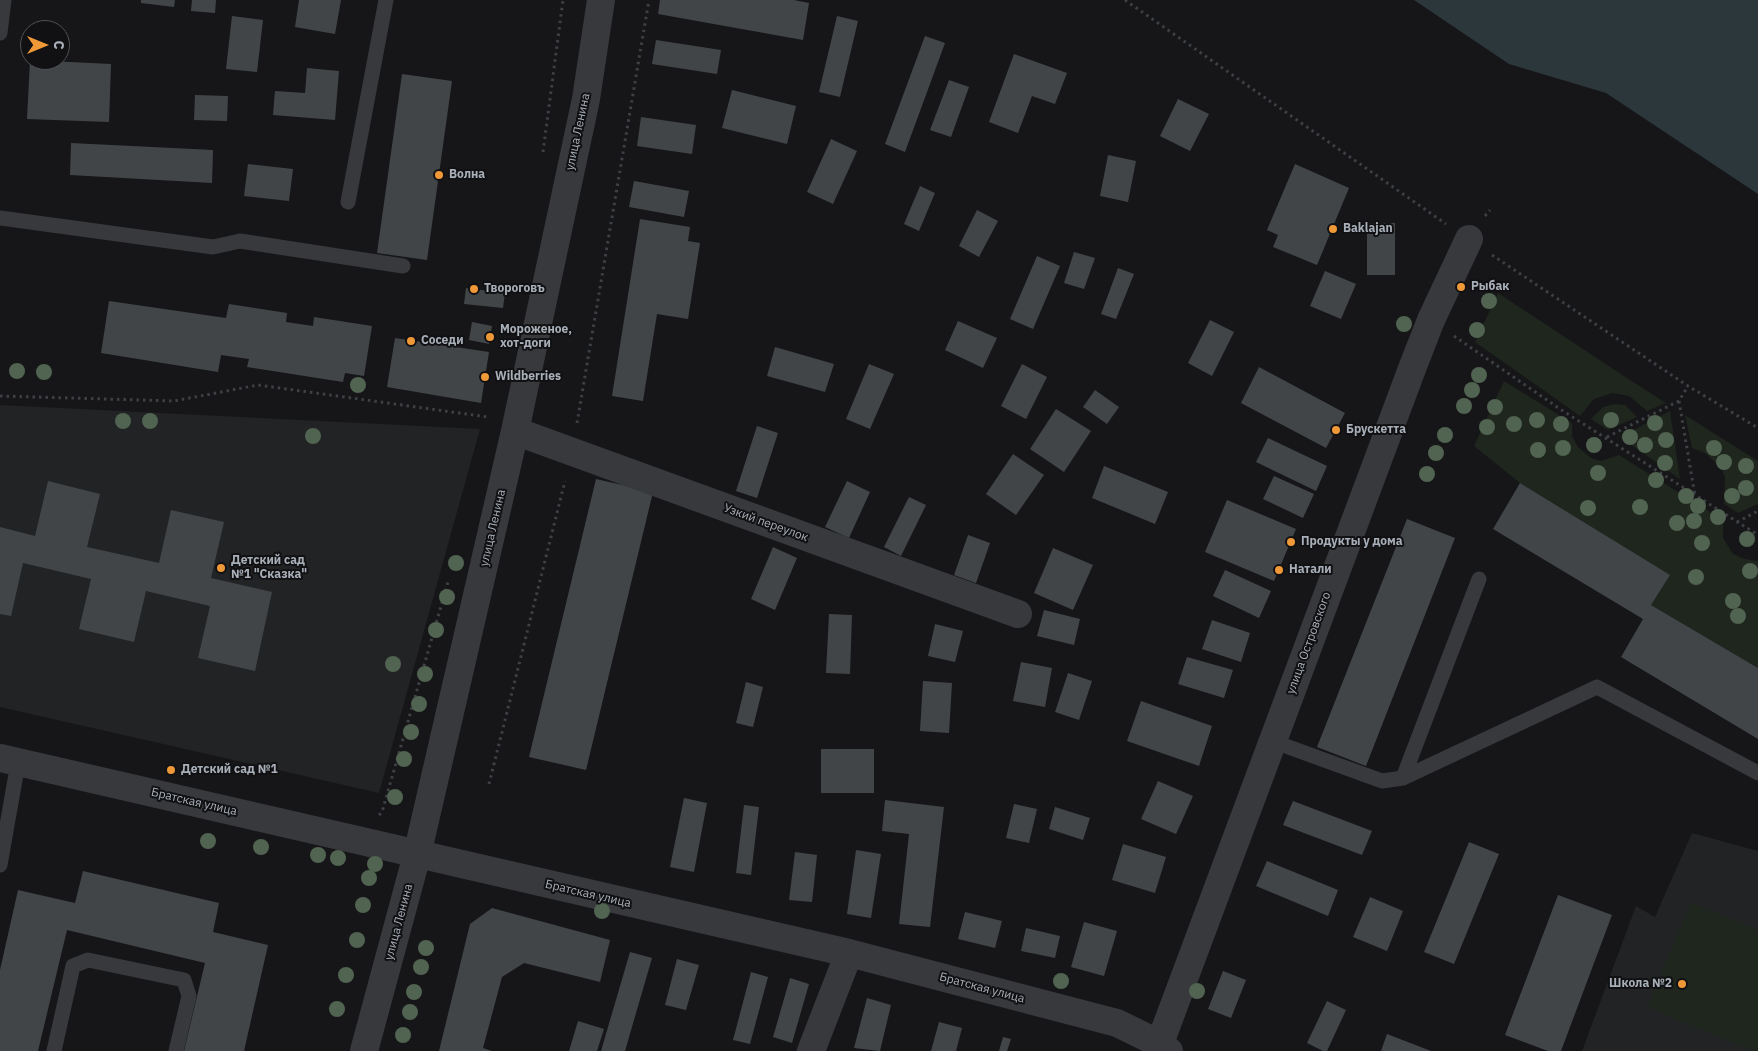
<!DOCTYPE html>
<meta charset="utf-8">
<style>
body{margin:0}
#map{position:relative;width:1758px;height:1051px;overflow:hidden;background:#161618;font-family:"IBM Plex Sans",sans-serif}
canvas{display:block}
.north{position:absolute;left:20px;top:20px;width:50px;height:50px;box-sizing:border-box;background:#111113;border:1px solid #4d5055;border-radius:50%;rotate:90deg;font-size:14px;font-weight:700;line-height:20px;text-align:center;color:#a8afb8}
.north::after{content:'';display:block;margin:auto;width:18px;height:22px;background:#ee9838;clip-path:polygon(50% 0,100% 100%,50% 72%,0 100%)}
</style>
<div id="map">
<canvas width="1758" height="1051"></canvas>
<div class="north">С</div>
</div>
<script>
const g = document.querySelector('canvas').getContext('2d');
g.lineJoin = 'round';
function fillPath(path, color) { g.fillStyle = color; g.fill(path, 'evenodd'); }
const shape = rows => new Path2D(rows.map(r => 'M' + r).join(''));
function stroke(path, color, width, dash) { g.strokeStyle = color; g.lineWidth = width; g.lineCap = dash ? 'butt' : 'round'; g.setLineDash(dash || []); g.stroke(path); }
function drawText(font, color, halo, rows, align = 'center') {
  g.font = font + ' "IBM Plex Sans",sans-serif'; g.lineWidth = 4; g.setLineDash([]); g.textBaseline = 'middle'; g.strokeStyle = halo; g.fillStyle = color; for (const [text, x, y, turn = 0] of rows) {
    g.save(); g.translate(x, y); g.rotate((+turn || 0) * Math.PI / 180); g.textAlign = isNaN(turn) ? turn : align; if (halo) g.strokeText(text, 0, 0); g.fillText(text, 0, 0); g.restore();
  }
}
const built = shape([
 [0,405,480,429,379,793,0,707],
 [1692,833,1758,851,1758,1051,1582,1051,1636,906,1655,917]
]);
const green = shape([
 [1498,293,1624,376,1666,403,1647,411,1629,396,1612,393,1594,399,1580,416,1475,342],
 [1504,381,1572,423,1572,436,1578,447,1591,458,1601,461,1619,455,1723,520,1723,538,1733,554,1745,559,1758,561,1758,668,1651,605,1669,575,1520,483,1474,446],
 [1614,404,1625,405,1637,417,1608,430,1591,419,1603,407],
 [1670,411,1680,479,1620,437],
 [1685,415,1758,461,1758,504,1738,513,1724,504,1725,477,1721,468,1705,453,1692,448],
 [1691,902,1758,930,1758,1051,1753,1051,1647,1007]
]);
const water = shape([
 [1414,0,1758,0,1758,194,1606,93,1509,64]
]);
const building = shape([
 [141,0,175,0,174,7,141,3],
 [192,0,216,0,215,13,191,11],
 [299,0,341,0,335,34,295,27],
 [660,0,794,0,809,3,803,40,658,14],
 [232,16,263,20,257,72,226,69],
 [837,16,858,21,840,97,819,92],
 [925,36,945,43,905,152,885,144],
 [656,40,721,50,717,74,652,64],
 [1014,54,1067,73,1055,104,1032,96,1018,133,989,122],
 [30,60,111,64,109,122,27,119],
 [307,68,339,71,335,120,273,115,275,91,305,93],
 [402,74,452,81,427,260,377,253],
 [949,80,969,87,951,137,930,130],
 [732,90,796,106,787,144,722,128],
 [195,95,228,96,227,121,194,120],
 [1178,99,1209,114,1190,151,1160,136],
 [641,117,696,125,692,154,637,146],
 [831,139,857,151,833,204,807,192],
 [71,143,213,150,212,183,70,175],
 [1108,155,1136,161,1128,202,1100,196],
 [248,164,293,169,289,201,244,196],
 [1295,164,1349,188,1317,265,1273,247,1278,235,1267,230],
 [634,181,689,191,684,217,629,207],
 [920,186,935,193,919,231,904,224],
 [977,210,998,221,979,257,959,246],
 [640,219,690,227,688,241,700,243,688,319,657,314,643,401,612,396],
 [1367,223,1395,223,1395,275,1367,275],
 [1074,252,1095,258,1084,289,1064,283],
 [1037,256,1060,266,1033,329,1010,319],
 [1118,268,1134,274,1116,319,1101,314],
 [1325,271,1356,284,1341,319,1310,306],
 [466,288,505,293,503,308,464,304],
 [109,301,226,318,229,304,287,313,286,322,313,326,314,317,372,326,364,376,345,373,343,382,247,367,249,359,221,355,218,372,101,353],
 [1210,320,1234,332,1212,376,1188,363],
 [958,321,997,338,983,368,945,350],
 [472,322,492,326,489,344,469,340],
 [395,338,489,352,481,403,387,387],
 [775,347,834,364,825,392,767,376],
 [869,364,894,374,870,429,846,419],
 [1022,364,1047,377,1026,419,1001,406],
 [1259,367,1345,413,1326,448,1241,403],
 [1095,390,1119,407,1107,424,1083,407],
 [1056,409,1091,431,1064,472,1030,449],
 [757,426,778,433,757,498,736,491],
 [1268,438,1327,466,1316,491,1256,462],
 [1013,454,1044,475,1016,515,986,494],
 [1104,466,1168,492,1155,524,1092,498],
 [1274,476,1314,494,1303,518,1263,499],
 [596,479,653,492,586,770,529,757],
 [48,481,100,494,87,547,159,563,171,510,224,522,211,578,272,592,255,671,198,658,210,606,146,591,134,642,79,629,91,579,23,563,11,616,0,614,0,527,35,536],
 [847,481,870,492,849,538,825,527],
 [1520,483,1670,575,1651,605,1758,668,1758,739,1621,657,1643,619,1493,529],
 [909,497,926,505,901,556,884,547],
 [1227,500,1296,529,1274,581,1205,552],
 [1407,519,1455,538,1366,766,1317,747],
 [968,535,990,543,976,583,954,575],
 [773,547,797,558,775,610,751,599],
 [1053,548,1093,565,1073,610,1034,593],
 [1225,570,1271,591,1259,618,1213,596],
 [1044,610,1080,619,1074,645,1037,636],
 [829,614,852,615,850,674,826,673],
 [1212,620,1250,633,1241,662,1202,649],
 [935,624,963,631,955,662,928,656],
 [1187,657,1233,670,1224,698,1178,684],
 [1021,662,1052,668,1045,707,1013,701],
 [1068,673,1092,681,1079,720,1055,712],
 [923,681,952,683,949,733,920,731],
 [746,682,763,687,753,727,736,723],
 [1141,701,1212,726,1199,766,1127,741],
 [821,749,874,749,874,793,821,793],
 [1158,781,1193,796,1176,834,1141,819],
 [684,798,707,803,694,872,670,867],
 [885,800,944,807,930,927,899,924,909,834,882,831],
 [1293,801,1372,831,1362,855,1283,825],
 [1014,804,1037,809,1029,843,1006,838],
 [744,805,759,807,751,875,736,873],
 [1055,807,1090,818,1083,840,1049,829],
 [1469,842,1499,854,1454,964,1424,952],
 [1123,844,1166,857,1155,893,1112,880],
 [856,850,881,854,871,918,847,914],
 [795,852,817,855,812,902,789,900],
 [1267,861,1338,890,1328,916,1256,886],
 [83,871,219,903,213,932,268,945,244,1051,184,1051,205,963,67,930,38,1051,0,1051,0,970,18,890,75,903],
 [1558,895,1612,915,1561,1051,1548,1051,1505,1035],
 [1370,897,1403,911,1387,951,1353,937],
 [492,908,610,940,600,982,524,963,502,977,483,1048,492,1051,439,1051,470,924],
 [965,912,1002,921,995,948,958,939],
 [1084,922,1117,931,1104,976,1071,967],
 [1026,928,1060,936,1055,958,1021,951],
 [630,952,652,958,625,1051,601,1051],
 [677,959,699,965,686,1010,665,1005],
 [1223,971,1246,980,1231,1018,1208,1009],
 [751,972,768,977,750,1044,733,1040],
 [790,978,809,984,792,1043,773,1037],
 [867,998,891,1005,880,1051,854,1048],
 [1327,1001,1346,1010,1327,1051,1323,1051,1307,1043],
 [578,1021,604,1029,597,1051,569,1051],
 [939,1022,962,1028,956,1051,931,1051],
 [1387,1034,1431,1051,1381,1051],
 [1003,1037,1011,1039,1007,1051,999,1051]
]);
const path = shape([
 [1125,0,1446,224],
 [543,152,563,0],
 [1485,216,1490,210],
 [1492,255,1688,386,1758,428],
 [1454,336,1560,409,1758,535],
 [0,396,174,401,258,385,488,417],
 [1679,401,1695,496],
 [577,423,649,0],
 [1607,437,1679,401,1688,386],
 [1737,522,1758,511],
 [489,784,565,481],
 [379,815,382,812,448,582]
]);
const lane = shape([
 [0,33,4,0],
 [348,202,386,0],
 [0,218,213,247,240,241,403,266],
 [1272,741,1382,781,1403,778,1479,579],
 [1403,778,1597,687,1758,773],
 [0,865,18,763],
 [54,1051,73,966,88,960,184,980,189,996,176,1051]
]);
const street = shape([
 [515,431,1018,614],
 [0,758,849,953,1117,1023,1160,1044,1169,1051],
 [364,1051,417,855,515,431,586,99,601,0],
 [811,1051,849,953],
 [1157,1051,1413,366,1431,320,1469,239]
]);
const trees = [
 [1489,301],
 [1404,324],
 [1477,330],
 [17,371],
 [44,372],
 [1479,375],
 [358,385],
 [1472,390],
 [1464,406],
 [1495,407],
 [1537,420],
 [1611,420],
 [123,421],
 [150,421],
 [1655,423],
 [1514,424],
 [1561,424],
 [1487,427],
 [1445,435],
 [313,436],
 [1630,437],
 [1666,440],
 [1594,445],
 [1645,445],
 [1563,448],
 [1714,448],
 [1538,450],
 [1436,453],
 [1724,462],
 [1665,463],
 [1746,466],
 [1598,473],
 [1427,474],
 [1656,480],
 [1746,488],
 [1686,496],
 [1732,496],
 [1698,506],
 [1640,507],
 [1588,508],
 [1718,517],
 [1694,521],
 [1677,523],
 [1747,539],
 [1702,543],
 [456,563],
 [1750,571],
 [1696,577],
 [447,597],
 [1733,601],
 [1738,616],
 [436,630],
 [393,664],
 [425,674],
 [419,704],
 [411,732],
 [404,759],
 [395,797],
 [208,841],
 [261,847],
 [318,855],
 [338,858],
 [375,864],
 [369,878],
 [363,905],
 [602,911],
 [357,940],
 [426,948],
 [421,967],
 [346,975],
 [1061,981],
 [1197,991],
 [414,992],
 [337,1009],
 [410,1012],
 [403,1035]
];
const markers = [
 [439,175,5,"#ee9838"],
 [1333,229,5,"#ee9838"],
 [1461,287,5,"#ee9838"],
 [474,289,5,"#ee9838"],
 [490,337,5,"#ee9838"],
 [411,341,5,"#ee9838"],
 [485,377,5,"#ee9838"],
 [1336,430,5,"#ee9838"],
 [1291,542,5,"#ee9838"],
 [221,568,5,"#ee9838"],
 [1279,570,5,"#ee9838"],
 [171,770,5,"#ee9838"],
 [1682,984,5,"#ee9838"]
];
const streetNames = [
 ["улица Ленина",578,132,-78],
 ["Узкий переулок",766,523,20],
 ["улица Ленина",493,528,-77],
 ["улица Островского",1309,643,-70],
 ["Братская улица",194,802,13],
 ["Братская улица",588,894,13],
 ["улица Ленина",399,922,-75],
 ["Братская улица",982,988,15]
];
const poiNames = [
 ["Волна",449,175],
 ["Baklajan",1343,229],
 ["Рыбак",1471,287],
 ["Твороговъ",484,289],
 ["Мороженое,",500,330],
 ["хот-доги",500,344],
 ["Соседи",421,341],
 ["Wildberries",495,377],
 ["Брускетта",1346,430],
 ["Продукты у дома",1301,542],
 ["Детский сад",231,561],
 ["№1 \"Сказка\"",231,575],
 ["Натали",1289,570],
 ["Детский сад №1",181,770],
 ["Школа №2",1672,984,"right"]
];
fillPath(built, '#222325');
fillPath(green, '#1e261e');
fillPath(water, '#2c373c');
fillPath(building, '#424548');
stroke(path, '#3d4044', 3, [2.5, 4]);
stroke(lane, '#37393d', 15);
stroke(street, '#37393d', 28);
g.fillStyle = '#516351';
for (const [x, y] of trees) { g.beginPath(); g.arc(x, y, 8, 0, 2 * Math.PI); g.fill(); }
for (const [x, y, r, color] of markers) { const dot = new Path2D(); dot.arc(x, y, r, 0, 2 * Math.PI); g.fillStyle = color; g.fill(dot); stroke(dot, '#111113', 2); }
drawText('12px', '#a8afb8', '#111113', streetNames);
drawText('bold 12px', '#a8afb8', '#111113', poiNames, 'left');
</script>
